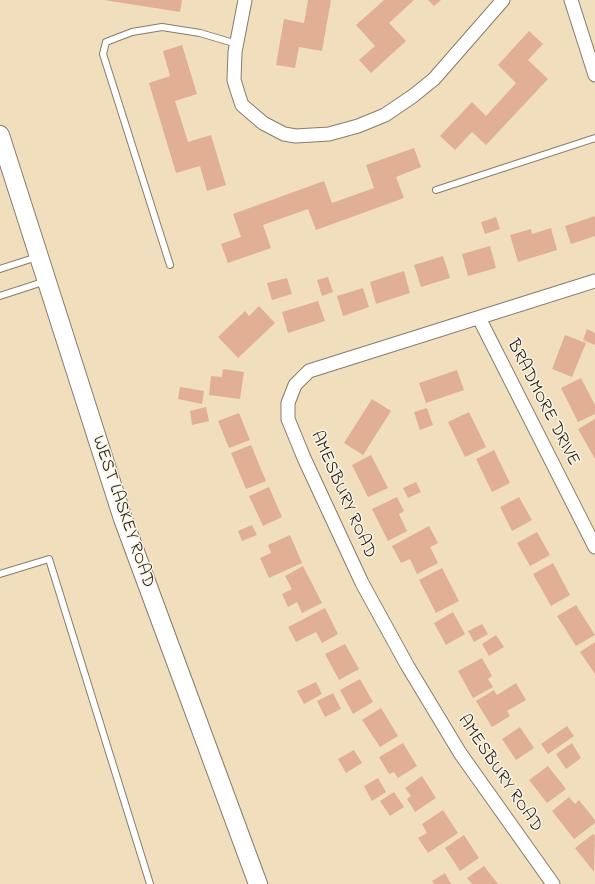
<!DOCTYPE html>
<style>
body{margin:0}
canvas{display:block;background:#f0debd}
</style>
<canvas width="595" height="884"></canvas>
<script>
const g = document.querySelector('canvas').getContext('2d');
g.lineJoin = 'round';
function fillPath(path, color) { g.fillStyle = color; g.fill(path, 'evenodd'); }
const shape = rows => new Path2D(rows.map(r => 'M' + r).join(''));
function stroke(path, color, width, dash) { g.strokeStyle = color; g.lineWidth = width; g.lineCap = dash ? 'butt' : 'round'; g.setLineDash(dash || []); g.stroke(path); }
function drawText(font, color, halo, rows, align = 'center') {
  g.font = font + ' "Indie Flower",sans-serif'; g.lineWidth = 3; g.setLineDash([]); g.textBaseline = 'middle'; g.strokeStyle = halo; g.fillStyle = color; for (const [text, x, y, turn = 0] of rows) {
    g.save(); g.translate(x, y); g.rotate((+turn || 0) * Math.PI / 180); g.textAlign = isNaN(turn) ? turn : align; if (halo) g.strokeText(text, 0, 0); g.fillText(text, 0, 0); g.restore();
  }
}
const building = shape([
 [104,0,182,0,180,12],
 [308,0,331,0,322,51,299,47,295,68,276,65,284,19,304,23],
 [384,0,414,0,389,23,406,41,371,73,359,60,375,46,356,25],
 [428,0,441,0,434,6],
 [529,31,543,44,528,60,548,79,486,145,472,132,455,150,440,136,472,102,486,116,516,83,498,65],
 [182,45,197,94,175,101,188,142,211,135,226,185,207,191,200,166,176,173,149,83,170,76,163,51],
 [414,148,421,167,396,177,404,198,316,230,308,209,263,225,271,248,228,263,221,244,241,237,233,214,324,181,332,203,374,188,366,165],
 [595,216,595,236,571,244,565,226],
 [496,217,500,229,485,234,481,222],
 [551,228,557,250,518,262,510,235,531,229,532,234],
 [490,246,496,268,468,276,462,254],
 [443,256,450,278,421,287,414,265],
 [404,271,410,293,376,304,370,282],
 [328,277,333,292,322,296,317,280],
 [287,278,292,294,272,300,267,283],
 [363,288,369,307,343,316,337,296],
 [318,301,325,321,288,333,282,312],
 [259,306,275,323,238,358,218,337,245,311,249,316],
 [587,329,595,333,595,345,583,340],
 [565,335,586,343,572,377,552,369],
 [223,369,244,372,240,399,209,395,211,376,222,377],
 [457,370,464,390,426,403,419,383],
 [581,378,595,405,595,414,578,422,561,388],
 [180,387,204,391,202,404,178,399],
 [372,399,391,411,363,455,344,443],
 [206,407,209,421,192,425,190,411],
 [427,408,433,425,420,430,414,412],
 [469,412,486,447,465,457,448,422],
 [239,413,250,440,229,448,218,421],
 [595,419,595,459,578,429],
 [251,445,266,481,246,489,231,453],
 [494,450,510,483,492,492,476,459],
 [371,455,388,488,368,497,352,465],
 [416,482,421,492,408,498,403,488],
 [269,487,282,517,263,526,249,496],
 [397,497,404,511,399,514,407,531,388,541,372,509],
 [519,497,532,520,512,531,500,507],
 [252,525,257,535,242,541,238,531],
 [429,526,438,543,430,547,438,563,417,574,410,559,401,563,392,546],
 [537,532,550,555,530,566,517,543],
 [290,535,302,563,269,578,260,558,271,553,268,545],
 [553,563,570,595,551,606,533,574],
 [303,566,322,603,302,613,297,602,288,607,282,594,292,589,285,576],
 [442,568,459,601,436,613,419,580],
 [576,605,595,635,576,646,557,616],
 [325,608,338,634,322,643,316,632,296,642,288,627],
 [453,612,465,634,446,645,434,623],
 [482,624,488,634,474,642,468,631],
 [496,635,504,647,489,656,482,644],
 [595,642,595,674,580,652],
 [345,644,359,669,339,680,325,654],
 [482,658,492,676,488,679,493,687,473,698,458,671],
 [360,679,373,702,353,714,340,690],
 [316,682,322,694,304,704,297,691],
 [516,683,526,700,507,711,510,716,492,727,476,701,494,690,497,695],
 [333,693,341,709,325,717,317,701],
 [381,708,398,736,380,747,362,720],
 [567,726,574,736,548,754,541,744],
 [520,727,534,748,516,760,502,739],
 [403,743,417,766,398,778,394,772,389,774,379,757],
 [572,743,581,758,566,769,556,754],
 [354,750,362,763,346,773,338,759],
 [548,766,566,789,547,803,529,780],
 [422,776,436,798,415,812,407,799,411,796,405,788],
 [378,778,386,792,372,801,364,786],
 [394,792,404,807,390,816,380,801],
 [569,797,575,804,579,800,595,820,595,823,574,839,552,811],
 [443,810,458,833,428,853,418,838,427,833,422,824],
 [593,834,595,836,594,872,575,848],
 [464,835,479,858,460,871,445,848],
 [484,866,498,884,472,884,467,878],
 [445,873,451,884,434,884,432,881]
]);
const lane = shape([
 [436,190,595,138],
 [170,265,103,54,106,42,132,32,162,27,200,33,237,44],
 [0,269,37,257],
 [0,296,46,281],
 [0,574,49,559,150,884]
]);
const street = shape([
 [245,0,235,52,234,80,238,93,242,105,263,123,284,134,296,136,329,134,358,126,385,115,413,96,434,79,503,0],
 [571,0,595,75],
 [479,318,595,547],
 [553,884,460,753,407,665,362,583,304,458,288,419,288,403,295,385,309,371,595,281]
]);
const secondary = shape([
 [0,135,123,519,258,884]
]);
const streetNames = [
 ["BRADMORE DRIVE",542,403,63],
 ["AMESBURY ROAD",342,495,66],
 ["WEST LASKEY ROAD",122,512,71],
 ["AMESBURY ROAD",499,774,56]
];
fillPath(building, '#e1b094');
stroke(lane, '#867d6c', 8);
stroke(street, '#867d6c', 15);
stroke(secondary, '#867d6c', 20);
stroke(lane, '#fff', 6);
stroke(street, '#fff', 13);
stroke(secondary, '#fff', 18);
drawText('18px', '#1c1c1c', '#fcf5e5', streetNames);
</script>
